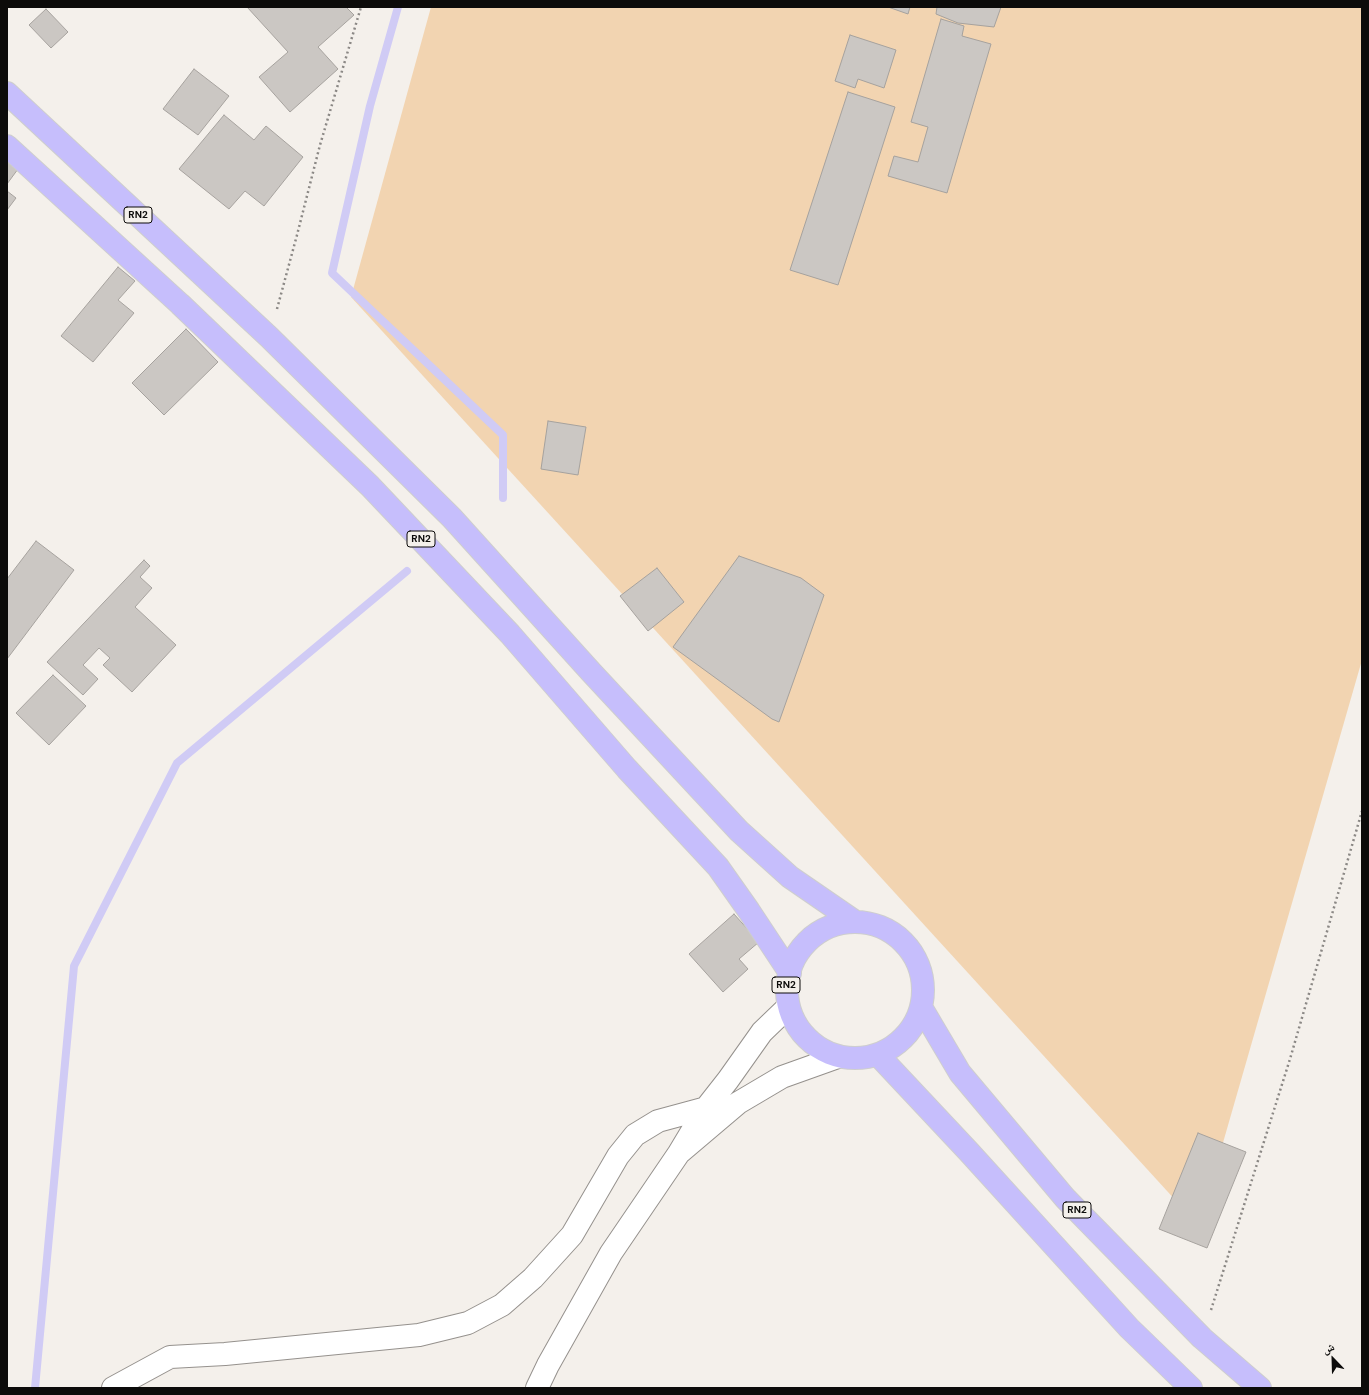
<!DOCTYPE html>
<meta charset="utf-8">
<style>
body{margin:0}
#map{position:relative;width:1369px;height:1395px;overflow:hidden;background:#f4f0eb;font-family:"DM Sans","Noto Naskh Arabic",sans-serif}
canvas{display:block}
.frame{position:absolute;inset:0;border:8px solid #0c0b0a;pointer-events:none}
.north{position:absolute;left:1313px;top:1339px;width:40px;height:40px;-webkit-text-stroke:3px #f4f0eb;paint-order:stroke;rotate:337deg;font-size:11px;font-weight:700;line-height:16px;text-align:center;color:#0c0b0a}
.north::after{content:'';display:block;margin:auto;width:14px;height:18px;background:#0c0b0a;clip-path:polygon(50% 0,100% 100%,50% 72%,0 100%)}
</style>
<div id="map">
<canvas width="1369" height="1395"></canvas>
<div class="frame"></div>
<div class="north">ش</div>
</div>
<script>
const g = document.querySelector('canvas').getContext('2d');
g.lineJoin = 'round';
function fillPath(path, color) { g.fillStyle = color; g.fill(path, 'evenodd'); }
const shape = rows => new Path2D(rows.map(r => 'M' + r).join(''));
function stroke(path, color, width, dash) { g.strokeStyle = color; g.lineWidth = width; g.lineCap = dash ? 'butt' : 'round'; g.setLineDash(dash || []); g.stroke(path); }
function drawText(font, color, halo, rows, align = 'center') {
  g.font = font + ' "DM Sans",sans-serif'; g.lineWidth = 3.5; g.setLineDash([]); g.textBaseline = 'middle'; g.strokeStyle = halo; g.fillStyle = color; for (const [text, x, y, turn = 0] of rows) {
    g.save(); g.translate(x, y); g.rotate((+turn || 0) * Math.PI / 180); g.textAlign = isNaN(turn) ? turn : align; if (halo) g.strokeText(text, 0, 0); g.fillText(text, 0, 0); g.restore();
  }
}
const green = shape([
 [431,7,1362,7,1362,660,1199,1226,351,297]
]);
const stream = shape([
 [398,7,370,106,332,273,503,435,503,498],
 [35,1388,74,966,177,763,407,571]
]);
const building = shape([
 [247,7,346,7,354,15,318,47,338,69,290,112,259,77,288,52,247,7],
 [888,7,910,7,908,14,888,7],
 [937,7,1001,7,994,27,958,23,936,14,937,7],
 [46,9,68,32,51,48,29,25,46,9],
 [941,19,964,26,962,36,991,44,947,193,888,176,894,156,918,162,928,127,911,122,941,19],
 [850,35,896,50,884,88,858,79,855,88,835,81,850,35],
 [194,69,229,96,198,135,163,109,194,69],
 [848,92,895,107,838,285,790,270,848,92],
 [224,115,254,140,266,126,303,157,264,206,245,191,229,209,179,169,224,115],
 [7,161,18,169,7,184,7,161],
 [7,191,16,198,7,210,7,191],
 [118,267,135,281,118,300,134,313,93,362,61,336,118,267],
 [186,329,218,362,164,415,132,383,186,329],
 [548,421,586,427,578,475,541,469,548,421],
 [36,541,74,570,7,659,7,579,36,541],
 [739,556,801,578,824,595,779,722,772,719,673,647,739,556],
 [144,560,150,566,140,577,152,588,135,607,176,645,132,692,103,665,110,658,99,648,83,665,98,679,83,695,47,662,144,560],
 [657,568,684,602,648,631,620,596,657,568],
 [53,675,86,706,49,745,16,713,53,675],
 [734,914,759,942,739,959,748,969,723,992,689,954,734,914],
 [1198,1133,1246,1152,1207,1248,1159,1229,1198,1133]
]);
const path = shape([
 [277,309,297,235,320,145,361,7],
 [1211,1310,1290,1059,1362,811]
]);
const street = shape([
 [788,1007,762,1032,728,1080,706,1108,679,1153,738,1103,782,1077,838,1057],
 [113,1388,170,1357,225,1354,419,1335,468,1323,502,1305,533,1278,572,1235,618,1156,635,1135,658,1121,706,1108],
 [537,1388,548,1365,611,1253,679,1153]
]);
const highway = shape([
 [7,93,269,337,452,518,591,672,739,831,790,877,854,921],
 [7,146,180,304,370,486,510,634,627,769,718,867,749,911,790,973],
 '787 990a68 68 0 1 1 136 0a68 68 0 1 1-136 0Z',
 [921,1007,960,1073,1065,1198,1202,1338,1260,1388],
 [878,1055,969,1152,1129,1328,1191,1388]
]);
const shields = [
 [138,215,28],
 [421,539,28],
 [786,985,28],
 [1077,1210,28]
];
const shieldNames = [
 ["RN2",138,215],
 ["RN2",421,539],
 ["RN2",786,985],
 ["RN2",1077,1210]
];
fillPath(green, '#f2d4b1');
stroke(stream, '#d0cbf5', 8);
fillPath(building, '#cbc7c3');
stroke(building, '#a6a29e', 1);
stroke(street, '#95918d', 24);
stroke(highway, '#cecece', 24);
stroke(path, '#8b8885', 2.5, [2, 3]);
stroke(street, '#fff', 22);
stroke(highway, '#c6befc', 22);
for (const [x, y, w] of shields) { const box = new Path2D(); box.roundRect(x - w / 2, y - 8, w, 16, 3); g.fillStyle = '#f4f0eb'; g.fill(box); stroke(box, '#0c0b0a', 1); }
drawText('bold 10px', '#0c0b0a', null, shieldNames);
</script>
